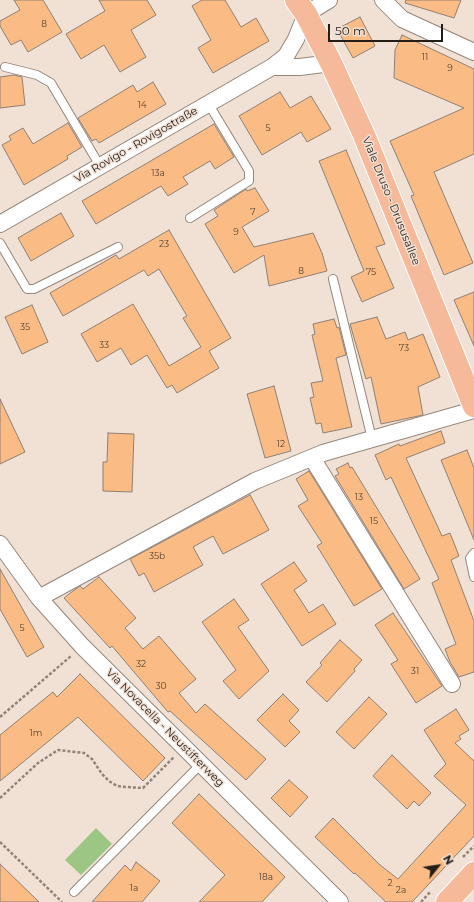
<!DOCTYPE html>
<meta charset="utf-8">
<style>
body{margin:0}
#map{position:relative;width:474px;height:902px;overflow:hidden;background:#f1e0d4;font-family:Montserrat,sans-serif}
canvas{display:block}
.north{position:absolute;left:418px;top:846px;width:40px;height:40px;-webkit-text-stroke:3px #f1e0d4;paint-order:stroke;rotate:60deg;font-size:11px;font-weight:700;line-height:16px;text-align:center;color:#231d18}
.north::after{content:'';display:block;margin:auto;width:14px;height:18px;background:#231d18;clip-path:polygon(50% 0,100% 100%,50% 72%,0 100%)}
.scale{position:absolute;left:328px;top:24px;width:115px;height:18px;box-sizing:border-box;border:2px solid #231d18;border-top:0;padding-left:5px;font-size:12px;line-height:14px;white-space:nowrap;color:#231d18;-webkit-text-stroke:3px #f1e0d4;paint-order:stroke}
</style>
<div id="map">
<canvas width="474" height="902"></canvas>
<div class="north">N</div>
<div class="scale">50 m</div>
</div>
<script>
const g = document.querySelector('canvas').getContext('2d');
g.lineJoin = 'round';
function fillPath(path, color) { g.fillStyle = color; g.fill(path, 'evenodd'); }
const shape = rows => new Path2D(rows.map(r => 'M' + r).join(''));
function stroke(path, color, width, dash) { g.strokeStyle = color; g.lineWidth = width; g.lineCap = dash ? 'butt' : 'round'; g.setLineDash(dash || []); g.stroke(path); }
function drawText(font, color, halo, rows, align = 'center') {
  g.font = font + ' Montserrat,sans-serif'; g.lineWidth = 3; g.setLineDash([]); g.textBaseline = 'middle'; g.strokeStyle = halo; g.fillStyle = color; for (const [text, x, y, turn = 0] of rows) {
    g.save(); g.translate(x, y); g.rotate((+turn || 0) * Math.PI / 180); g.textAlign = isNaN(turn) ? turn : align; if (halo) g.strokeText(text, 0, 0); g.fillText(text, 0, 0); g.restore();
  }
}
const green = shape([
 [96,828,112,844,81,875,65,860]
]);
const building = shape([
 [14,0,43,0,62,32,28,52,21,40,11,45,0,26,0,21,20,10,14,0],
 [99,0,147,0,156,15,131,30,146,57,120,72,104,45,81,59,66,34,105,11,99,0],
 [202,0,225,0,241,27,256,18,269,41,213,73,198,48,211,40,192,6,202,0],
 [406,0,461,0,454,18,405,3,406,0],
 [360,17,375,46,353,58,337,29,360,17],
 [402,35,474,69,474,154,434,172,473,263,444,275,411,196,414,195,390,141,464,108,394,78,395,50,402,35],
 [14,75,22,77,25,105,0,108,0,77,14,75],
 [153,82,166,104,99,143,96,139,92,141,78,118,133,85,137,92,153,82],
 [280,92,290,108,311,96,331,129,307,142,301,132,262,155,239,116,280,92],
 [68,123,82,147,67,156,68,159,24,185,2,145,11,140,9,136,23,128,33,144,68,123],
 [214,124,234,157,215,169,210,161,183,177,188,184,168,196,161,186,96,224,82,201,214,124],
 [346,150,385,244,376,247,394,288,362,302,351,277,364,271,319,161,346,150],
 [255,188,269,211,242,227,254,247,313,233,322,253,327,271,269,286,264,255,234,273,205,224,218,216,214,210,246,189,247,191,255,188],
 [61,213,74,236,31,261,18,238,61,213],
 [169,230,231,338,209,351,219,368,177,393,172,385,167,388,147,355,131,365,121,348,97,362,81,334,133,304,169,366,201,347,183,318,187,316,159,269,148,276,144,270,63,316,50,293,116,255,119,259,169,230],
 [474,292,474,346,454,300,474,292],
 [32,305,48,342,22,354,5,317,32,305],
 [377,317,386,339,405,332,408,340,423,334,440,377,418,387,423,415,381,424,371,377,366,379,350,324,377,317],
 [334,319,337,328,339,327,346,355,336,358,352,427,323,433,321,423,316,424,310,398,314,397,311,383,323,381,312,335,315,334,313,324,334,319],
 [274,386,291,451,265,458,247,394,274,386],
 [0,399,25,452,0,464,0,399],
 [441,431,445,443,406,458,442,536,450,533,459,556,451,560,474,621,474,672,459,677,450,662,445,649,456,644,432,583,439,579,391,477,386,480,375,455,399,444,400,446,441,431],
 [108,433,134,434,132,492,103,491,103,462,107,462,108,433],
 [467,450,474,468,474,540,441,460,467,450],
 [348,463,350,468,352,467,420,579,404,589,335,476,339,474,336,469,348,463],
 [309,471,382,589,354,606,317,546,322,543,298,506,308,500,296,479,309,471],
 [250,495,269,530,223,554,213,536,193,547,203,565,154,592,144,573,139,576,130,559,250,495],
 [294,562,307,581,294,590,309,613,323,604,336,624,302,646,261,584,294,562],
 [0,569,44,647,27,657,0,609,0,569],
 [99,577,136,618,125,628,143,649,159,636,196,679,179,693,196,713,205,704,266,759,246,780,170,711,168,712,112,646,110,648,64,598,73,591,80,586,83,589,99,577],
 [234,599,249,620,238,627,269,671,239,699,223,681,236,670,202,622,234,599],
 [393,613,442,686,416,703,391,664,398,660,375,625,393,613],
 [340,640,362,660,354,669,355,671,327,702,306,682,322,665,320,663,340,640],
 [80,674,165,758,143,781,78,717,0,781,0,735,53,692,57,697,80,674],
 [283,694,299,710,289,721,300,732,285,747,257,720,283,694],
 [369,697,387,714,354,749,336,732,369,697],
 [456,709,469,730,459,736,461,739,455,743,474,761,474,836,412,902,386,902,355,873,354,874,315,837,333,818,380,865,398,879,466,805,434,776,446,764,424,730,456,709],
 [392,755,431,793,419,806,414,801,407,809,373,776,392,755],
 [289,780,308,797,290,817,271,798,289,780],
 [199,794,285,877,262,902,199,902,225,875,172,823,199,794],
 [136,862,160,881,142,902,92,902,125,865,131,871,136,862],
 [0,864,39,902,0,902,0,864]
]);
const path = shape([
 [0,717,71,656],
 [0,798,38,763,58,750,84,753,92,759,102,774,109,781,117,786,126,787,143,788,174,757],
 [0,842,62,902],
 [463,857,474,846],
 [421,902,431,891]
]);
const lane = shape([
 [5,67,37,75,51,83,100,166],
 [190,218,249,181,249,171,208,103],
 [0,243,27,289,34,289,118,247],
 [333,279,372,439],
 [474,553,470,558,474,577],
 [74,892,201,764]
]);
const street = shape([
 [383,0,402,19,474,52],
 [272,67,286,56,296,39,306,14,329,0],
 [0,224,272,67,300,67,331,63],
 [312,458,452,684],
 [0,544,39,598,82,646,340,902],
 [39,598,255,481,323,453,474,410]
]);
const primary = shape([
 [296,0,306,14,331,63,364,135,474,406],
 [447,902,474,873]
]);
const numberNames = [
 ["8",44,24],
 ["11",425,57],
 ["9",450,68],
 ["14",142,105],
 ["5",268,128],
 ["13a",158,173],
 ["7",253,212],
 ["9",236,232],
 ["23",164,244],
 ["8",301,271],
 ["75",371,272],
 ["35",25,327],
 ["33",104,345],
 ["73",404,348],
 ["12",281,444],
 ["13",359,497],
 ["15",374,521],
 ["35b",157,556],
 ["5",22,628],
 ["32",141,664],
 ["31",415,671],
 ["30",161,686],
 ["1m",36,733],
 ["18a",266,877],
 ["2",390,883],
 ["1a",134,888],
 ["2a",401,890]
];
const streetNames = [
 ["Via Rovigo - Rovigostraße",136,145,-30],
 ["Viale Druso - Drususallee",391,201,68],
 ["Via Novacella - Neustifterweg",165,728,45]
];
fillPath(green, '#9cc683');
fillPath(building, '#fabb84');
stroke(building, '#8f8075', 1);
stroke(lane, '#96877c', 10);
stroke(street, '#96877c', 18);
stroke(primary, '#fff', 24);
stroke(path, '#8f837a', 2.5, [3, 2]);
stroke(lane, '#fff', 8);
stroke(street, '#fff', 16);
stroke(primary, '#f6b99a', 22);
drawText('9px', '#594433', null, numberNames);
drawText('11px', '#231d18', '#f1e0d4', streetNames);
</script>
